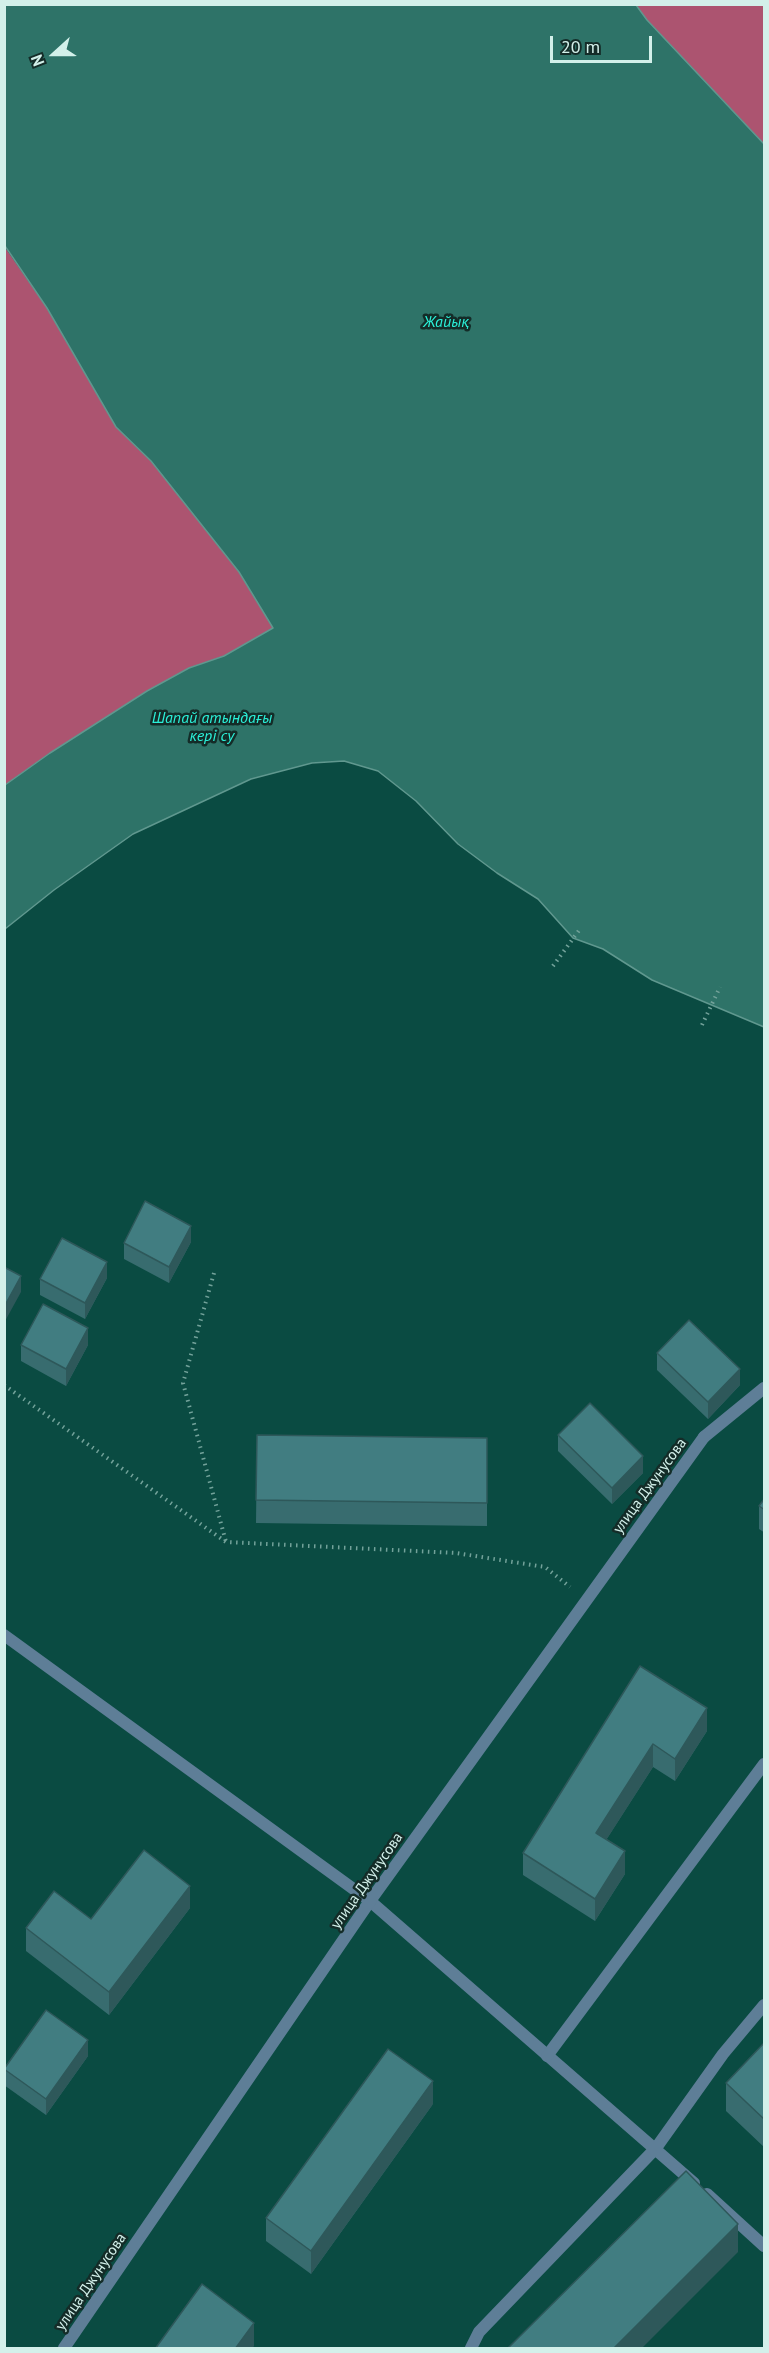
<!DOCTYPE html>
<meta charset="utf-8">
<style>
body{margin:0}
#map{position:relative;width:769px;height:2353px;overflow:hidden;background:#0a4b42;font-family:"PT Sans",sans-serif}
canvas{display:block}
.frame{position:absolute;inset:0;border:6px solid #d3f0ea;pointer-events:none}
.north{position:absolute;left:24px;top:24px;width:60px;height:60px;-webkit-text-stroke:4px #142c28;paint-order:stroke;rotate:249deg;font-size:16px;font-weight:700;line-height:24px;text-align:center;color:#d3f0ea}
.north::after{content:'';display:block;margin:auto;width:21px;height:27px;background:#d3f0ea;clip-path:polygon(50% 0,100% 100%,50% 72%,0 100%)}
.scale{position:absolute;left:550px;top:36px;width:102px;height:27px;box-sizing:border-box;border:3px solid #d3f0ea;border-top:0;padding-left:8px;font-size:18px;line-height:21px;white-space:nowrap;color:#d3f0ea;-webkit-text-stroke:4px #142c28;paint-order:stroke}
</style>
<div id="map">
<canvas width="769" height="2353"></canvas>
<div class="frame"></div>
<div class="north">N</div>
<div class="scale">20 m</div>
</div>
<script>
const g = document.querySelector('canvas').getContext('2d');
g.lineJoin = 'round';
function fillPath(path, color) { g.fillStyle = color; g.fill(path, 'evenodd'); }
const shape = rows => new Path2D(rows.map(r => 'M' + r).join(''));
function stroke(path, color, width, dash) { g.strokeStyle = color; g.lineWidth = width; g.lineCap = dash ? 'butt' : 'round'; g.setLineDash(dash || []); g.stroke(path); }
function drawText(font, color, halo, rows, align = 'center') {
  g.font = font + ' "PT Sans",sans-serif'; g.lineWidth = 5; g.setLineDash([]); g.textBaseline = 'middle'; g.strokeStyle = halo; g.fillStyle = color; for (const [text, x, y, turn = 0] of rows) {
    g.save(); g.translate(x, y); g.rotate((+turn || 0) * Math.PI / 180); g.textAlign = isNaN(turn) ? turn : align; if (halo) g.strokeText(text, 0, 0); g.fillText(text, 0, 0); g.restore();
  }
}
const forest = shape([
 [636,5,764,5,764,144,647,20],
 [4,246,47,308,116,427,151,461,239,572,273,628,224,656,189,668,147,691,50,753,5,785]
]);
const water = shape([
 [5,4,636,5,647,20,764,144,764,1027,652,980,603,949,573,938,538,899,497,873,458,844,416,801,378,771,344,761,312,763,251,779,133,834,54,890,5,929,5,785,50,753,147,691,189,668,224,656,273,628,239,572,151,461,116,427,47,308,5,246,5,4]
]);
const path = shape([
 [553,966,580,929],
 [702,1025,720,987],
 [214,1273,183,1383,226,1542],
 [4,1385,226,1542,456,1553,545,1567,570,1587]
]);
const service = shape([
 [704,1437,764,1388],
 [4,1635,370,1901,694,2183],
 [707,2194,764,2246],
 [471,2348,479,2332,656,2148,723,2054,764,2005]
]);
const minor = shape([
 [547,2056,764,1764],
 [64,2348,370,1901,704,1437]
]);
const wall = shape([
 [191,1242,169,1283,124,1259,124,1243],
 [107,1278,85,1319,40,1295,40,1279],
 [21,1345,88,1345,66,1386,21,1361],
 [657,1353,740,1385,708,1419,657,1370],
 [257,1435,487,1438,487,1526,256,1523],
 [558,1435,643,1473,612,1504,558,1451],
 [765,1498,765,1533,759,1529,759,1506],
 [640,1666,707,1731,675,1781,653,1767,606,1840,625,1874,595,1921,523,1875,523,1853],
 [190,1908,109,2015,26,1951,26,1928,91,1919],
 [765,2042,765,2148,726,2111,726,2083],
 [88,2056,46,2115,4,2085,4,2068],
 [433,2104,311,2274,266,2241,266,2218]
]);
const shadedWall = shape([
 [191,1226,191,1242,169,1283,169,1267],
 [107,1262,107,1278,85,1319,85,1303],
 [21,1276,21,1292,4,1323,4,1307],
 [88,1328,88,1345,66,1386,66,1369],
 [740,1369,740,1385,708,1419,708,1402],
 [643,1456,643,1473,612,1504,612,1488],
 [707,1708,707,1731,675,1781,675,1759],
 [653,1744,653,1767,596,1856,596,1833],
 [625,1851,625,1874,595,1921,595,1899],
 [190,1886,190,1908,109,2015,109,1992],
 [88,2040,88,2056,46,2115,46,2099],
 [433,2081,433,2104,311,2274,311,2251],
 [738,2224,738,2252,641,2349,613,2349],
 [254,2323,254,2346,252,2349,235,2349]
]);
const building = shape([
 [145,1201,191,1226,169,1267,124,1243,145,1201],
 [62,1238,107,1262,85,1303,40,1279,62,1238],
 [4,1267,21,1276,4,1307,4,1267],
 [43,1304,88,1328,66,1369,21,1345,43,1304],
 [689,1320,740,1369,708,1402,657,1353,689,1320],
 [590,1403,643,1456,612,1488,558,1435,590,1403],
 [257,1435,487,1438,487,1503,256,1500,257,1435],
 [765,1498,765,1510,759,1506,765,1498],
 [640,1666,707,1708,675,1759,653,1744,596,1833,625,1851,595,1899,523,1853,640,1666],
 [144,1850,190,1886,109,1992,26,1928,54,1891,91,1919,144,1850],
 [46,2010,88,2040,46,2099,4,2069,46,2010],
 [765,2042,765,2120,726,2083,765,2042],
 [388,2049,433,2081,311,2251,266,2218,388,2049],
 [686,2171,738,2224,613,2349,508,2348,686,2171],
 [202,2284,254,2323,235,2349,155,2349,202,2284]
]);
const streetNames = [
 ["улица Джунусова",650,1486,-54],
 ["улица Джунусова",367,1881,-55],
 ["улица Джунусова",91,2282,-56]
];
const waterNames = [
 ["Жайық",446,322],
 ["Шапай атындағы",212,718],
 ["кері су",212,736]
];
fillPath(forest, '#ac5470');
fillPath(water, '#2e7368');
stroke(water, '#60988f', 1.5);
stroke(path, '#73a29a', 4, [1.5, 4.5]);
stroke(service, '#5e7e97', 12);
stroke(minor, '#5e7e97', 12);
fillPath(wall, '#386c6f');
fillPath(shadedWall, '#2e585a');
fillPath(building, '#417d81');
stroke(building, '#2e585a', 1.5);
drawText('15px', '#d3f0ea', '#142c28', streetNames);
drawText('italic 16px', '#2bf1d9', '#142c28', waterNames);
</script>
